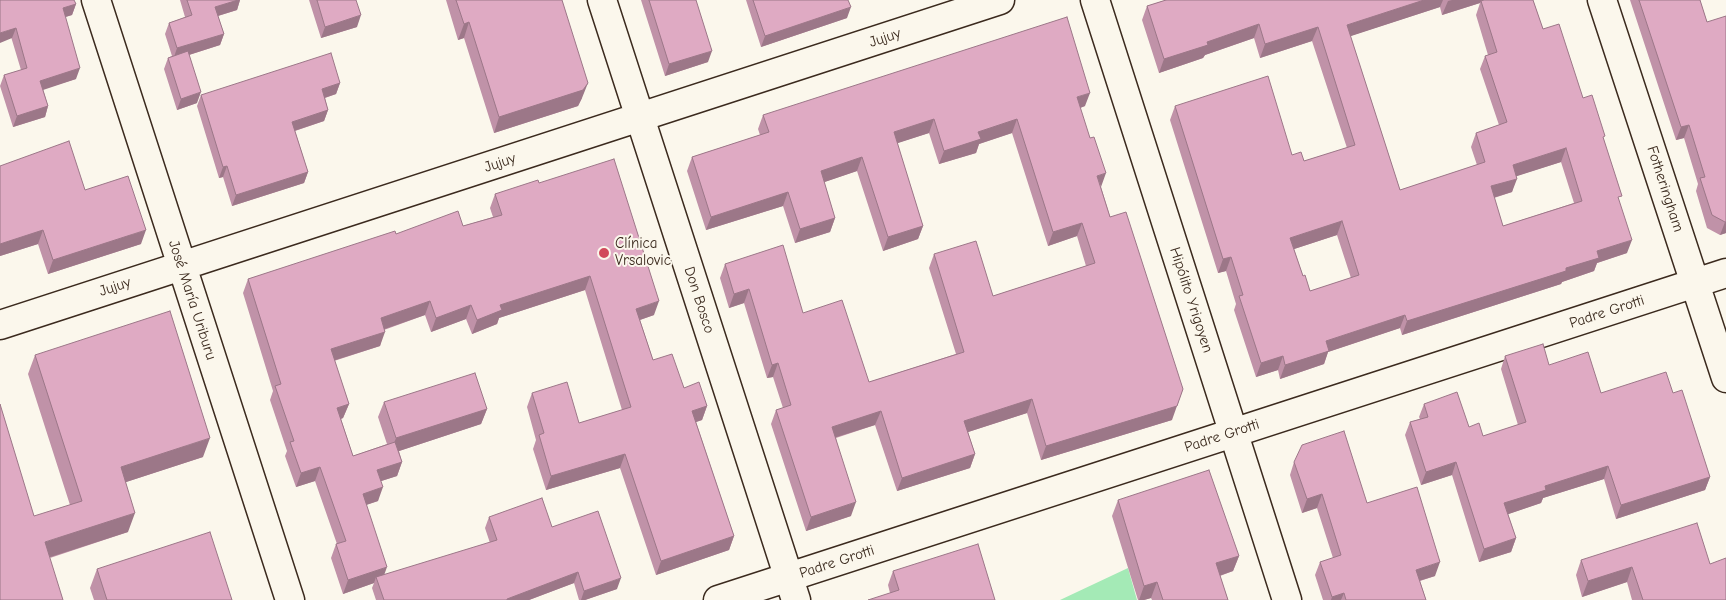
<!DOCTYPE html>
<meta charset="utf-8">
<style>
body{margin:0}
canvas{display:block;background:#fbf7ec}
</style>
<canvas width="1726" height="600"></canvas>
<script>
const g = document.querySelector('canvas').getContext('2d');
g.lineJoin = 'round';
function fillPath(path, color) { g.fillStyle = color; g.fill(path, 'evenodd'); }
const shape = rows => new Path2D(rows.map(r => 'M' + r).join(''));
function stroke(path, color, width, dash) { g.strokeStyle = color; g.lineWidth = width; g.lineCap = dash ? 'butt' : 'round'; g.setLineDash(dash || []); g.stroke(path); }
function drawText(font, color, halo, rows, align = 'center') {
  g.font = font + ' "Comic Neue",sans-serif'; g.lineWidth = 4; g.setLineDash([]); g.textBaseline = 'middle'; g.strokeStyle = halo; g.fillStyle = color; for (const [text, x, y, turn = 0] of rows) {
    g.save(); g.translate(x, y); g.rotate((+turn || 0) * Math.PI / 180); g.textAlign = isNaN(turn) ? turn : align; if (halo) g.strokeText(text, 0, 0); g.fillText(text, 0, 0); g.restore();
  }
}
const green = shape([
 [1128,568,1137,600,1060,600]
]);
const minor = shape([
 [96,0,290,600],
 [602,0,796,600],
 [1095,0,1287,600],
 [1602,0,1726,378],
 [0,325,1000,0],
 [718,600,1726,273]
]);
const wall = shape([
 [0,0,76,4,72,15,65,17,76,79,43,89,48,106,45,117,13,127,0,86,4,75,21,70],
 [180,0,240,0,237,10,218,16,224,34,220,45,189,55,197,103,177,110,164,69,168,58,172,56,165,34,169,23,185,17],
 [309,0,356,0,357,27,321,38],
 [446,0,562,0,582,98,578,106,494,133,464,38,458,40],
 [641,0,696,0,708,62,665,76],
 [746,0,848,0,847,18,761,47],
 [1166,0,1533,0,1543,29,1583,98,1604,140,1619,202,1627,253,1597,263,1594,271,1562,282,1561,284,1402,335,1400,328,1328,352,1324,364,1280,379,1278,370,1256,377,1234,310,1236,304,1226,271,1218,273,1170,120,1175,106,1292,155,1304,161,1347,148,1312,41,1260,58,1254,38,1205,55,1203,58,1159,73,1142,20,1147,6],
 [1480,3,1476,15,1488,55,1485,56,1480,69,1499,125,1476,133,1471,147,1477,165,1400,190,1350,36,1440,7,1442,15],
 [1561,162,1574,203,1503,226,1494,198,1512,192,1516,176],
 [1337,235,1351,278,1310,291,1303,276,1294,249],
 [1630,0,1700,0,1707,22,1726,233,1720,235,1707,228,1696,191,1698,184,1684,138,1676,140],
 [340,83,336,94,325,98,328,110,324,121,295,131,308,172,304,183,232,206,223,177,219,178,197,106,201,95],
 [1085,106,1080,108,1101,187,1172,420,1041,460,1027,413,968,432,975,454,970,468,897,491,875,425,836,438,851,516,806,531,771,424,776,410,783,408,773,377,767,378,744,303,729,308,720,278,725,264,803,313,869,382,956,354,929,268,934,254,993,296,1086,266,1077,236,1048,246,1012,133,979,144,976,153,939,164,929,133,897,143,923,226,918,239,883,251,857,171,824,182,835,218,830,232,795,243,783,206,706,230,687,171,692,157,760,135,758,129,763,115],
 [0,166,85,190,141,244,48,274,38,244,0,256],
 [539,183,654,315,640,320,653,360,684,388,707,406,702,420,696,422,734,536,729,550,656,575,620,468,546,490,533,449,536,440,527,407,532,393,579,423,622,410,585,290,499,318,497,324,472,334,466,319,431,332,425,315,384,330,380,346,334,361,349,404,343,418,341,419,353,456,387,444,378,417,384,402,487,409,481,424,399,451,402,462,397,476,381,481,378,501,366,505,384,575,490,543,485,528,489,517,552,527,617,589,585,600,579,600,574,583,529,600,376,600,372,588,374,583,343,594,331,558,336,544,337,544,315,481,296,487,285,456,287,451,270,400,273,391,243,293,248,279,396,234,463,226,493,217,490,208,495,194],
 [35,355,203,457,126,482,128,532,50,558,70,505,28,374],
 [1505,356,1549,365,1601,393,1673,393,1710,477,1705,490,1616,519,1604,479,1543,498,1541,503,1508,514,1516,538,1511,552,1479,562,1452,475,1421,485,1405,435,1410,422,1420,419,1419,417,1424,404,1469,427,1483,436,1518,425,1501,369],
 [1294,462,1367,503,1435,576,1420,581,1426,600,1323,600,1315,575,1320,562,1333,558,1317,508,1302,513,1290,475],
 [1118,500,1239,556,1233,571,1220,576,1228,600,1152,600,1151,598,1144,600,1138,600,1112,516],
 [1581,560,1710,564,1726,600,1632,600,1627,582,1582,597,1576,575],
 [97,569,232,600,94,600,90,588],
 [893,571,995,600,890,593,888,585]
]);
const shadedWall = shape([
 [238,0,240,0,237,10,211,18,215,7],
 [1424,0,1443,0,1440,7,1342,39,1347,25],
 [1452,0,1484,0,1481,1,1480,3,1442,15,1448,1],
 [76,4,72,15,59,19,63,8],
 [851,7,847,18,761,47,765,36],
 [361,15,357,27,321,38,325,27],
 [469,22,464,38,458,40,464,24],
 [1259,24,1254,38,1205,55,1203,58,1159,73,1164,59,1207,42],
 [1318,27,1312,41,1260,58,1265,44],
 [16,28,12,38,0,43,0,33],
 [224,34,220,45,173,60,177,48],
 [712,51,708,62,665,76,669,64],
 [80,68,76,79,37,92,40,81],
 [340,83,336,94,318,100,322,89],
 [588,83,582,98,578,106,494,133,499,117],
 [201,92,197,103,177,110,181,99],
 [1090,93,1085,106,1072,111,1077,97],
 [48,106,45,117,13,127,17,116],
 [328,110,324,121,288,133,292,122],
 [934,119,929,133,889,146,894,132],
 [1017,119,1012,133,979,144,976,153,939,164,944,151,978,132],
 [1689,125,1684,138,1676,140,1681,127],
 [1566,148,1561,162,1508,179,1513,165],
 [862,157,857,171,816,185,821,171],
 [227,166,223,177,219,178,223,167],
 [308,172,304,183,232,206,236,195],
 [1106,173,1101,187,1097,176],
 [1517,179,1512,192,1486,200,1491,186],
 [788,192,783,206,706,230,711,217],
 [835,218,830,232,795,243,800,229],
 [1342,221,1337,235,1285,252,1290,238],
 [1725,222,1726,222,1726,233,1720,235],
 [1082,223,1077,236,1048,246,1053,232],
 [923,226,918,239,883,251,888,237],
 [43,230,38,244,0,256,0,244],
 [146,230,141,244,48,274,53,260],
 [1632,240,1627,253,1597,263,1594,271,1562,282,1561,284,1402,335,1407,321,1597,251],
 [1231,257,1226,271,1218,273,1223,259],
 [590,276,585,290,499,318,497,324,472,334,477,320,500,305],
 [749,289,744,303,729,308,734,294],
 [430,301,425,315,376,332,381,318],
 [659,301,654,315,631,323,636,309],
 [471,305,466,319,431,332,436,318],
 [1405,315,1400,328,1328,352,1324,364,1280,379,1285,365,1326,341],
 [385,332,380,346,326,363,331,349],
 [1283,356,1278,370,1256,377,1261,363],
 [778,363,773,377,767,378,772,365],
 [1183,389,1172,420,1041,460,1046,446],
 [1032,399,1027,413,959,435,964,421],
 [349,404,343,418,332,422,337,408],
 [707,406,702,420,687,425,692,411],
 [487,409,481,424,390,454,396,438],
 [881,411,875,425,827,440,832,427],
 [210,438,203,457,114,486,121,467],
 [625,454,620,468,546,490,551,476],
 [975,454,970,468,897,491,902,478],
 [402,462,397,476,372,484,377,470],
 [1456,462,1452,475,1421,485,1426,472],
 [1608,466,1604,479,1543,498,1541,503,1500,517,1504,503,1545,486],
 [320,467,315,481,296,487,301,473],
 [1710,477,1705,490,1616,519,1621,505],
 [383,487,378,501,357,508,363,494],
 [1322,494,1317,508,1302,513,1307,499],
 [856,502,851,516,806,531,811,517],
 [135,513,128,532,38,561,45,542],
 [734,536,729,550,656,575,661,561],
 [1516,538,1511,552,1479,562,1484,549],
 [1239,556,1233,571,1210,579,1216,563],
 [1440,562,1435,576,1412,583,1416,570],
 [387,567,382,581,376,577,374,583,343,594,348,580],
 [1632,567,1627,582,1582,597,1588,581],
 [578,572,574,583,529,600,506,600,507,599],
 [621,578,617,589,585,600,581,600,584,591],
 [1157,582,1151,598,1144,600,1139,600,1144,586],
 [1344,593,1341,600,1331,600,1332,597]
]);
const building = shape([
 [0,0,74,0,76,4,63,8,80,68,40,81,48,106,17,116,4,75,27,68,16,28,0,33,0,0],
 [187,0,238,0,215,7,224,34,177,48,169,23,192,15,187,0],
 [317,0,356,0,361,15,325,27,317,0],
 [456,0,562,0,588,83,583,90,499,117,469,22,464,24,456,0],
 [649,0,696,0,712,51,669,64,649,0],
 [753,0,848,0,851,7,765,36,753,0],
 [1166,0,1424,0,1347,25,1400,190,1485,162,1476,133,1507,122,1485,56,1497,52,1481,1,1484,0,1533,0,1543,29,1559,24,1583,98,1592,95,1605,136,1603,137,1622,196,1618,197,1632,240,1597,251,1599,258,1566,268,1566,271,1407,321,1405,315,1326,341,1329,351,1285,365,1283,356,1261,363,1239,296,1243,295,1231,257,1223,259,1175,106,1268,76,1292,155,1301,152,1304,161,1355,145,1318,27,1265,44,1259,24,1207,42,1208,45,1164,59,1147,6,1166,0],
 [1566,148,1582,201,1503,226,1491,186,1517,179,1513,165,1566,148],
 [1342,221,1359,275,1310,291,1305,275,1303,276,1290,238,1342,221],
 [1639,0,1700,0,1707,22,1726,16,1726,222,1725,222,1712,215,1700,178,1705,177,1689,125,1681,127,1639,0],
 [1067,17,1090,93,1077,97,1090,138,1094,137,1106,173,1097,176,1110,217,1126,212,1183,389,1177,406,1046,446,1032,399,964,421,975,454,902,478,881,411,832,427,856,502,811,517,776,410,791,405,778,363,772,365,749,289,734,294,725,264,783,245,803,313,842,300,869,382,964,352,934,254,976,241,993,296,1095,263,1082,223,1053,232,1017,119,978,132,981,139,944,151,934,119,894,132,923,226,888,237,862,157,821,171,835,218,800,229,788,192,711,217,692,157,769,132,763,115,1067,17],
 [188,51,201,92,181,99,168,58,188,51],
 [331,53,340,83,322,89,328,110,292,122,308,172,236,195,227,166,223,167,201,95,331,53],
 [69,141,85,190,128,176,146,230,53,260,43,230,0,244,0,166,69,141],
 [614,159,659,301,636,309,653,360,672,354,684,388,699,382,707,406,692,411,734,536,661,561,625,454,551,476,539,435,544,433,532,393,567,382,579,423,631,407,590,276,500,305,502,310,477,320,471,305,436,318,430,301,381,318,385,332,331,349,349,404,337,408,353,456,395,442,402,462,377,470,383,487,363,494,387,567,348,580,336,544,346,541,320,467,301,473,290,442,294,441,275,386,281,384,248,279,395,231,396,234,458,211,463,226,502,215,495,194,538,180,539,183,614,159],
 [170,311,210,438,121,467,135,513,45,542,63,600,0,600,0,404,34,516,82,501,35,355,170,311],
 [1543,344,1549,365,1588,352,1601,393,1666,372,1673,393,1682,390,1710,477,1621,505,1608,466,1545,486,1546,490,1504,503,1516,538,1484,549,1456,462,1426,472,1410,422,1428,417,1424,404,1457,392,1469,427,1479,423,1483,436,1526,422,1505,356,1543,344],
 [475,373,487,409,396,438,384,402,475,373],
 [1344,431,1367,503,1417,487,1440,562,1416,570,1426,600,1346,600,1344,593,1332,597,1320,562,1341,555,1322,494,1307,499,1294,462,1302,445,1344,431],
 [1209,470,1239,556,1216,563,1228,600,1163,600,1157,582,1144,586,1118,500,1209,470],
 [542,498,552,527,598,511,621,578,584,591,578,572,507,599,507,600,384,600,376,577,497,540,489,517,542,498],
 [1697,523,1710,564,1726,558,1726,600,1643,600,1632,567,1588,581,1581,560,1697,523],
 [210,532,232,600,107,600,97,569,210,532],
 [978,544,995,600,868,600,899,590,893,571,978,544]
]);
const markers = [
 [604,253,6,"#d1495b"]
];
const streetNames = [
 ["Jujuy",885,38,-18],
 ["Jujuy",500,163,-18],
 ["Fotheringham",1665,189,72],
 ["Jujuy",115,287,-18],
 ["José María Uriburu",192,300,72],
 ["Don Bosco",699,300,72],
 ["Hipólito Yrigoyen",1191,300,72],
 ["Padre Grotti",1607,312,-18],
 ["Padre Grotti",1222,436,-18],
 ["Padre Grotti",837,562,-18]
];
const poiNames = [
 ["Clínica",615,244],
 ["Vrsalovic",615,261]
];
fillPath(green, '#a4eab6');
stroke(minor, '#3b2a1e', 31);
stroke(minor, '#fbf7ec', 28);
fillPath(wall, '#c092a8');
fillPath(shadedWall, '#9c7788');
fillPath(building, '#dfaac3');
stroke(building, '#9c7788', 1);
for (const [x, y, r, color] of markers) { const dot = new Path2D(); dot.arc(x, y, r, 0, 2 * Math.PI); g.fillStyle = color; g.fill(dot); stroke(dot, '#fbf7ec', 2); }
drawText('15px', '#3b2a1e', '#fbf7ec', streetNames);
drawText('15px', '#3b2a1e', '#fbf7ec', poiNames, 'left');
</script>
